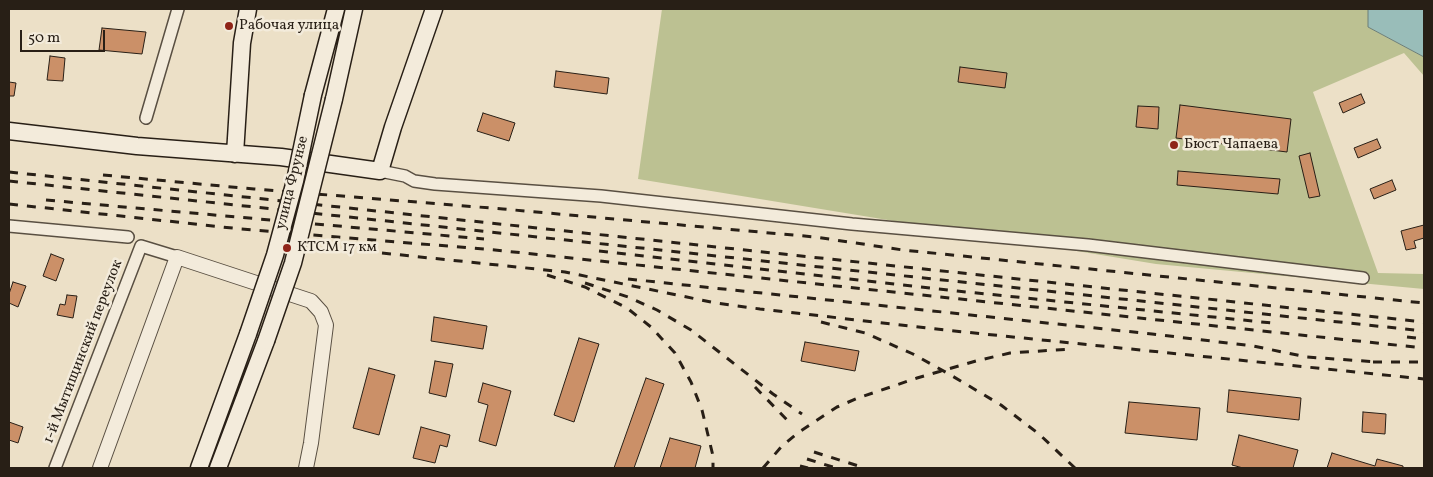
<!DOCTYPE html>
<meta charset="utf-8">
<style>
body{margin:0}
#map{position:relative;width:1433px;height:477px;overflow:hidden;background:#ece0c7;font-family:Vollkorn,serif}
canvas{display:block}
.frame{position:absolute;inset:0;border:10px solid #281f16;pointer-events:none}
.scale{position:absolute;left:20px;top:30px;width:85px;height:22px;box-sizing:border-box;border:2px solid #281f16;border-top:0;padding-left:6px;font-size:15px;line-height:18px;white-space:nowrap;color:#281f16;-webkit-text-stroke:4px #f3ebdb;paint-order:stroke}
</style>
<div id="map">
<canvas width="1433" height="477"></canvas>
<div class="frame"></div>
<div class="scale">50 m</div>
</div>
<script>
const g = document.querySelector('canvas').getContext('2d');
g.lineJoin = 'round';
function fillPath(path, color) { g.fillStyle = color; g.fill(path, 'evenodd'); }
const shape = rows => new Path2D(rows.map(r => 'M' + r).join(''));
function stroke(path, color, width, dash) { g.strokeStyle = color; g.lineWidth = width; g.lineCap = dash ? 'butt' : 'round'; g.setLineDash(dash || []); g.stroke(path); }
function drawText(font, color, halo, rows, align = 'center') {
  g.font = font + ' Vollkorn,serif'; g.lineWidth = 5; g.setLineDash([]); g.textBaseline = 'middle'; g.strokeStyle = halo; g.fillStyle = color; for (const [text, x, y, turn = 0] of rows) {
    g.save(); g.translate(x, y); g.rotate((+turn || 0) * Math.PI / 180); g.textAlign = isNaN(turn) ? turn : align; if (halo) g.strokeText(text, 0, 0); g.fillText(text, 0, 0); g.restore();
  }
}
const green = shape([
 [662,9,1368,9,1368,27,1424,57,1424,76,1404,53,1313,92,1378,273,1424,274,1424,289,1156,264,638,179]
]);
const water = shape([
 [1368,9,1424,9,1424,57,1368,27,1368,9]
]);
const building = shape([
 [102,28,146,32,142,54,99,50,102,28],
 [50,56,65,58,63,81,47,80,50,56],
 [960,67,1007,73,1005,88,958,82,960,67],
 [556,71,609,78,607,94,554,87,556,71],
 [9,82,16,83,14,96,9,96,9,82],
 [1361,94,1365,103,1343,113,1339,103,1361,94],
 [1180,105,1291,119,1287,152,1176,138,1180,105],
 [1138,106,1159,107,1158,129,1136,127,1138,106],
 [483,113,515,123,509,141,477,131,483,113],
 [1377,139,1381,148,1358,158,1354,148,1377,139],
 [1310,153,1320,196,1309,198,1299,156,1310,153],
 [1178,171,1280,179,1278,194,1177,185,1178,171],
 [1392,180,1396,190,1374,199,1370,189,1392,180],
 [1424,225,1424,238,1414,241,1416,248,1406,250,1401,231,1424,225],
 [51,254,64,259,56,281,43,276,51,254],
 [13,282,26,286,18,307,9,303,9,294,13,282],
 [67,295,77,296,73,318,57,315,60,304,65,305,67,295],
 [434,317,487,326,483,349,431,341,434,317],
 [579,338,599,344,574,422,554,415,579,338],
 [805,342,859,351,855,371,801,361,805,342],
 [435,361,453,364,446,397,429,393,435,361],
 [369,368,395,375,379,435,353,428,369,368],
 [646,378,664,384,634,468,614,468,646,378],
 [483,383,511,391,496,446,479,441,488,405,478,402,483,383],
 [1229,390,1301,398,1299,420,1227,412,1229,390],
 [1129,402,1200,408,1197,440,1125,433,1129,402],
 [1363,412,1386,414,1385,434,1362,432,1363,412],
 [9,422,23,427,18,443,9,440,9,422],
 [421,427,450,435,447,447,440,445,435,463,413,458,421,427],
 [1239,435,1298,450,1293,468,1243,468,1232,465,1239,435],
 [670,438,701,446,695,468,660,468,670,438],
 [1332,453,1375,466,1377,459,1403,466,1403,468,1327,468,1332,453]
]);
const minor = shape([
 [146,118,178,9],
 [380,171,405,176,414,181,435,184,601,196,852,224,1088,245,1363,278],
 [9,226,128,237],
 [55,468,141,246,177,257]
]);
const tertiary = shape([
 [100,468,177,257,311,301,321,312,326,325,311,443,306,468]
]);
const secondary = shape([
 [313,95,336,9],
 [334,99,354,9],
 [9,131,137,146,281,157,380,171,393,127,434,9],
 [235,154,242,43,248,9],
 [199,468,248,334],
 [218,468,266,341]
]);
const rail = shape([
 [9,172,1424,322],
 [103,175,254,189,503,209,815,237,903,250,1424,303],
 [9,181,1424,331],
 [46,200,484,239],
 [9,204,241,229,495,250,1424,348],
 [599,251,957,291,1272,323],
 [382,253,565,272,716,303,760,309,945,330,1424,379],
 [547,275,585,287,627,308,651,327,675,353,691,382,702,410,713,456,713,468],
 [628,279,1152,334,1253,346,1307,357,1378,362],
 [585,283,628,297,657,310,691,330,773,394,802,414],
 [821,322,865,333,913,354,949,374,1001,405,1039,434,1075,468],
 [1407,337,1424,339],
 [1373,362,1424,362],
 [755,387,789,422],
 [814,452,865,468],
 [807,459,836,468],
 [800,466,808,468],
 [763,468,782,446,799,432,837,407,858,398,917,378,976,361,1010,353,1071,349]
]);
const secondaryBridge = shape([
 [248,334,275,255,295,181,313,95],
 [266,341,293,263,334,99]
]);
const markers = [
 [229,26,5,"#8f2418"],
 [1174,145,5,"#8f2418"],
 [287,248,5,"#8f2418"]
];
const poiNames = [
 ["Рабочая улица",239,26],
 ["Бюст Чапаева",1184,145],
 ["КТСМ 17 км",297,248]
];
const streetNames = [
 ["улица Фрунзе",293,183,-76],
 ["1-й Мытищинский переулок",84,352,-69]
];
fillPath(green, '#bcc192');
fillPath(water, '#99bdb9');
stroke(water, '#6c7e78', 1);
fillPath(building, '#cb9068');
stroke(building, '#281f16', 1);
stroke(minor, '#594f42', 14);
stroke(tertiary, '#594f42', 16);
stroke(secondary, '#281f16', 19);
stroke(minor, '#f3ebdb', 11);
stroke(tertiary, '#f3ebdb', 14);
stroke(secondary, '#f3ebdb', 16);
stroke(rail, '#281f16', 3, [9, 9]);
stroke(secondaryBridge, '#281f16', 19, []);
stroke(secondaryBridge, '#f3ebdb', 16);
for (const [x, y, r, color] of markers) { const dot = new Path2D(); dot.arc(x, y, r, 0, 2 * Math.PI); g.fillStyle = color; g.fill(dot); stroke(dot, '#f3ebdb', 2); }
drawText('15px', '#281f16', '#f3ebdb', poiNames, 'left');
drawText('15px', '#281f16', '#f3ebdb', streetNames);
</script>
